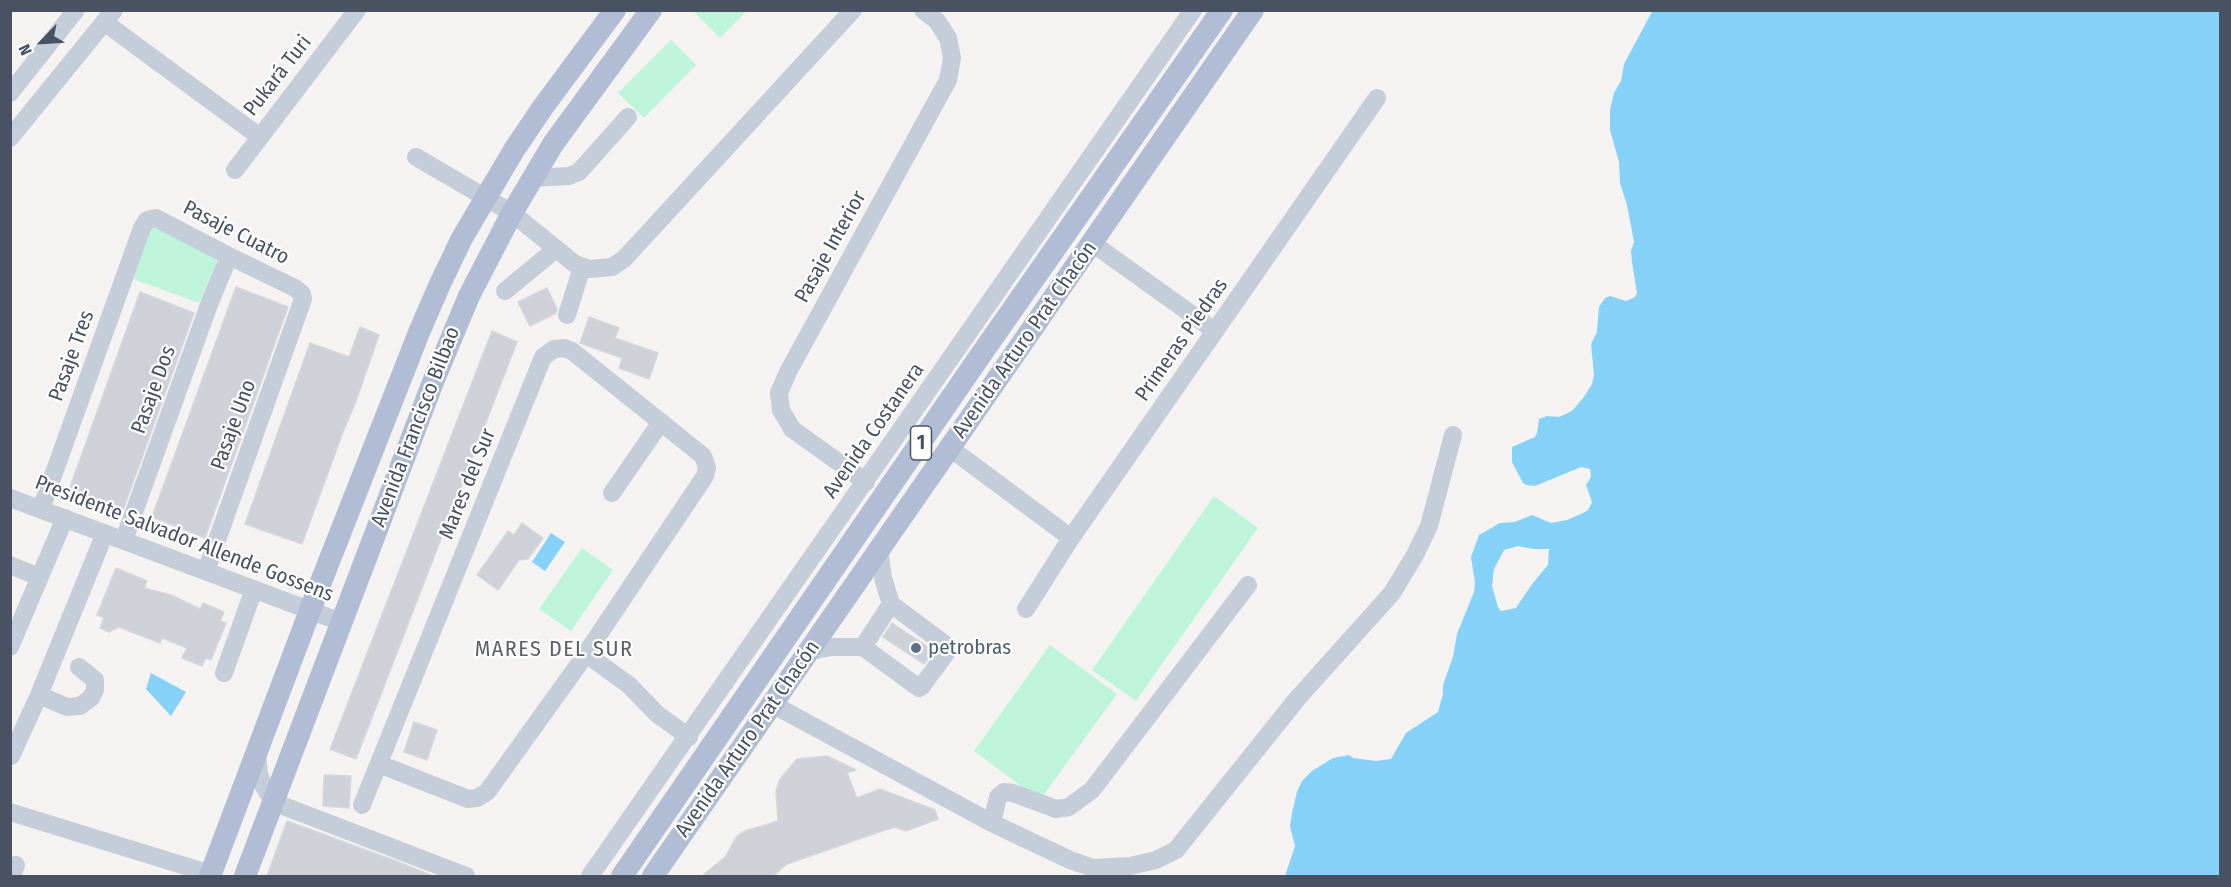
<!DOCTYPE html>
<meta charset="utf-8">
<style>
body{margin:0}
#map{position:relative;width:2231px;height:887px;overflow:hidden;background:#f5f3f2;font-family:"Fira Sans Condensed",sans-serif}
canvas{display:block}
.frame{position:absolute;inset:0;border:12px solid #485263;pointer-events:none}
.north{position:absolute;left:12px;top:12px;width:60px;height:60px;-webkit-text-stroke:4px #fff;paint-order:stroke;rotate:245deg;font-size:16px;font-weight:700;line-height:24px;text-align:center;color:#485263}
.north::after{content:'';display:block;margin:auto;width:21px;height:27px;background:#485263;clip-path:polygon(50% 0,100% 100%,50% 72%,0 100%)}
</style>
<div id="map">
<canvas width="2231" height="887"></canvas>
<div class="frame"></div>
<div class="north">N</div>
</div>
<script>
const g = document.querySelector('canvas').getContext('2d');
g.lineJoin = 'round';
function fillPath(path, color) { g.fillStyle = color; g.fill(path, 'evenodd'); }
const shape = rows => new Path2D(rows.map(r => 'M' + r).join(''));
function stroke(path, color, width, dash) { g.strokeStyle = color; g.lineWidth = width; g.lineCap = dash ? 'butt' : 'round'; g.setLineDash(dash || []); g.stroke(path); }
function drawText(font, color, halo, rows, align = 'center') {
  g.font = font + ' "Fira Sans Condensed",sans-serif'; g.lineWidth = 4.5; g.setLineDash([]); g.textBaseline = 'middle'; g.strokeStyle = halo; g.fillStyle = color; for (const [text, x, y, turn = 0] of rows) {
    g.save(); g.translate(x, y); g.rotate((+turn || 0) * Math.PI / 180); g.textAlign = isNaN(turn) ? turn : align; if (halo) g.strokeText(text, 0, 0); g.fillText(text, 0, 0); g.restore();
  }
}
const green = shape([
 [696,11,696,10,747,11,720,38,694,12],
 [671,40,696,65,644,118,618,93],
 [153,227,157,227,216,259,216,264,199,303,133,279,150,229],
 [1214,496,1258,528,1136,701,1092,670],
 [582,548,613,570,571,631,539,609],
 [1050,645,1117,694,1040,800,974,751]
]);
const water = shape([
 [1653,10,2220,11,2220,876,1285,876,1295,846,1290,826,1292,813,1297,792,1302,781,1312,771,1333,758,1349,755,1353,758,1376,761,1391,759,1406,733,1438,712,1443,694,1443,685,1453,657,1457,634,1474,592,1475,583,1471,557,1479,535,1500,523,1515,522,1532,515,1551,523,1567,520,1583,513,1588,510,1592,502,1586,485,1591,477,1590,469,1581,467,1535,486,1526,485,1523,483,1512,462,1512,447,1535,437,1537,433,1539,419,1547,416,1559,417,1572,411,1584,397,1592,384,1594,375,1591,344,1597,332,1599,307,1605,298,1610,296,1626,301,1635,297,1637,293,1632,262,1631,251,1634,242,1627,205,1620,183,1619,162,1610,130,1610,110,1614,93,1621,81,1624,64],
 [1518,546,1533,549,1549,549,1548,565,1532,584,1516,608,1501,611,1498,607,1492,586,1494,569,1504,550],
 [551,533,565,542,545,571,532,562],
 [151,673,186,692,171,716,146,689]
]);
const building = shape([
 [236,287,288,307,205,538,152,517,236,287],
 [547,288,557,309,556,313,530,326,518,302,547,288],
 [140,292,194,313,122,513,68,493,140,292],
 [589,317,619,328,615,338,658,353,649,379,619,368,622,358,580,343,589,317],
 [360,327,379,335,355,404,343,432,302,544,245,524,310,343,349,357,360,327],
 [492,331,517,342,356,759,330,749,492,331],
 [522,523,543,538,528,559,519,560,498,590,477,575,508,531,514,535,522,523],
 [116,568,147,581,144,588,171,595,200,609,203,603,224,612,220,621,226,623,211,660,206,658,202,666,182,658,187,648,162,638,160,643,119,627,109,632,100,628,104,618,97,615,116,568],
 [892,623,934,651,924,664,883,637,892,623],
 [414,722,437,730,427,760,404,752,414,722],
 [827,756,856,770,847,773,857,798,880,789,935,810,938,819,906,831,894,827,787,864,773,876,702,876,725,857,737,836,745,831,778,821,776,791,780,779,797,759,827,756],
 [324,775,351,776,349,808,323,806,324,775],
 [287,821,396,861,433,876,267,876,287,821]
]);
const minor = shape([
 [104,22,260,137],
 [10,93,76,10],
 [10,138,114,10],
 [416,157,512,213,575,264,590,269,612,267,624,259,853,10],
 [235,170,357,10],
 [532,178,569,176,579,172,628,117],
 [1092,243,1215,331],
 [505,291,556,249],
 [567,315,582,267],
 [950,448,1071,538],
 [866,482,792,429,781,410,779,393,788,372,948,80,952,58,948,38,937,21,923,10],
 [612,493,661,422],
 [10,498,341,622],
 [41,509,142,228,147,220,156,218,229,256,295,288,302,294,303,299,206,571],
 [124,540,210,302,229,256],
 [10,565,39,577],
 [1026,609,1071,538,1377,98],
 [10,647,65,518],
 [863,647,891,604],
 [810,651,832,647,863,647,919,688,922,686,947,652,946,645,891,604,883,578,879,549],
 [586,654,629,685,657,714,689,737],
 [79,667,95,680,95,690,91,698,80,706,67,707,39,695,105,533],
 [224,673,254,589],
 [772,704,992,823,1070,860,1093,868,1130,866,1156,860,1176,850,1297,699,1392,593,1415,555,1429,526,1453,435],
 [257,754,259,773,262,783,273,802,466,876],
 [11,756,39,695],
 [362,805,543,357,554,349,564,348,572,351,703,456,707,468,705,476,579,664,487,792,477,798,468,799,379,764],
 [10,812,211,874],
 [992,823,998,797,1004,792,1013,793,1056,809,1069,807,1092,790,1248,585],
 [12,876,16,865],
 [590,876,1193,10]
]);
const major = shape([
 [210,876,317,592,420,330,440,284,462,238,514,150,543,107,615,10],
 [245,876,433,382,469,296,512,213,553,144,651,10],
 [622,876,980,356,1222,10],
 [653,876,1253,10]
]);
const markers = [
 [916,648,6,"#5c6f8a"]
];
const shields = [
 [921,443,21]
];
const shieldNames = [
 ["1",921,443]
];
const streetNames = [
 ["Pukará Turi",278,76,-52],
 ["Pasaje Cuatro",236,233,27],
 ["Pasaje Interior",831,247,-61],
 ["Avenida Arturo Prat Chacón",1025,340,-55],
 ["Primeras Piedras",1182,340,-55],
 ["Pasaje Tres",72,356,-70],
 ["Pasaje Dos",154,390,-70],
 ["Pasaje Uno",234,425,-70],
 ["Avenida Francisco Bilbao",416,427,-69],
 ["Avenida Costanera",874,431,-55],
 ["Mares del Sur",468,484,-68],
 ["Presidente Salvador Allende Gossens",184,539,21],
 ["Avenida Arturo Prat Chacón",748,739,-55]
];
const serviceNames = [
 ["petrobras",928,648]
];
const neighbourhoodNames = [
 ["MARES DEL SUR",554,650]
];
fillPath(green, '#bef5da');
fillPath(water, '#86d1f7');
fillPath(building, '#ced1d8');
stroke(building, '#d6d7de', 1.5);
stroke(minor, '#c5cdd8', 18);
stroke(major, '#b0bdd4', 22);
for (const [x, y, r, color] of markers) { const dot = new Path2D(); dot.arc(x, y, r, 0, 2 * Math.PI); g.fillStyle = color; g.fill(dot); stroke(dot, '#fff', 2); }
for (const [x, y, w] of shields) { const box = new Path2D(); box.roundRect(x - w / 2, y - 17, w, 34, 4.5); g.fillStyle = '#fff'; g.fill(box); stroke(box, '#485263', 1.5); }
drawText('bold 20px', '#485263', null, shieldNames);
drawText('21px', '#485263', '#fff', streetNames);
drawText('21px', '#4e5e75', '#fff', serviceNames, 'left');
g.letterSpacing = '1.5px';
drawText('22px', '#5e6169', '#fff', neighbourhoodNames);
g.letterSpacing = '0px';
</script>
